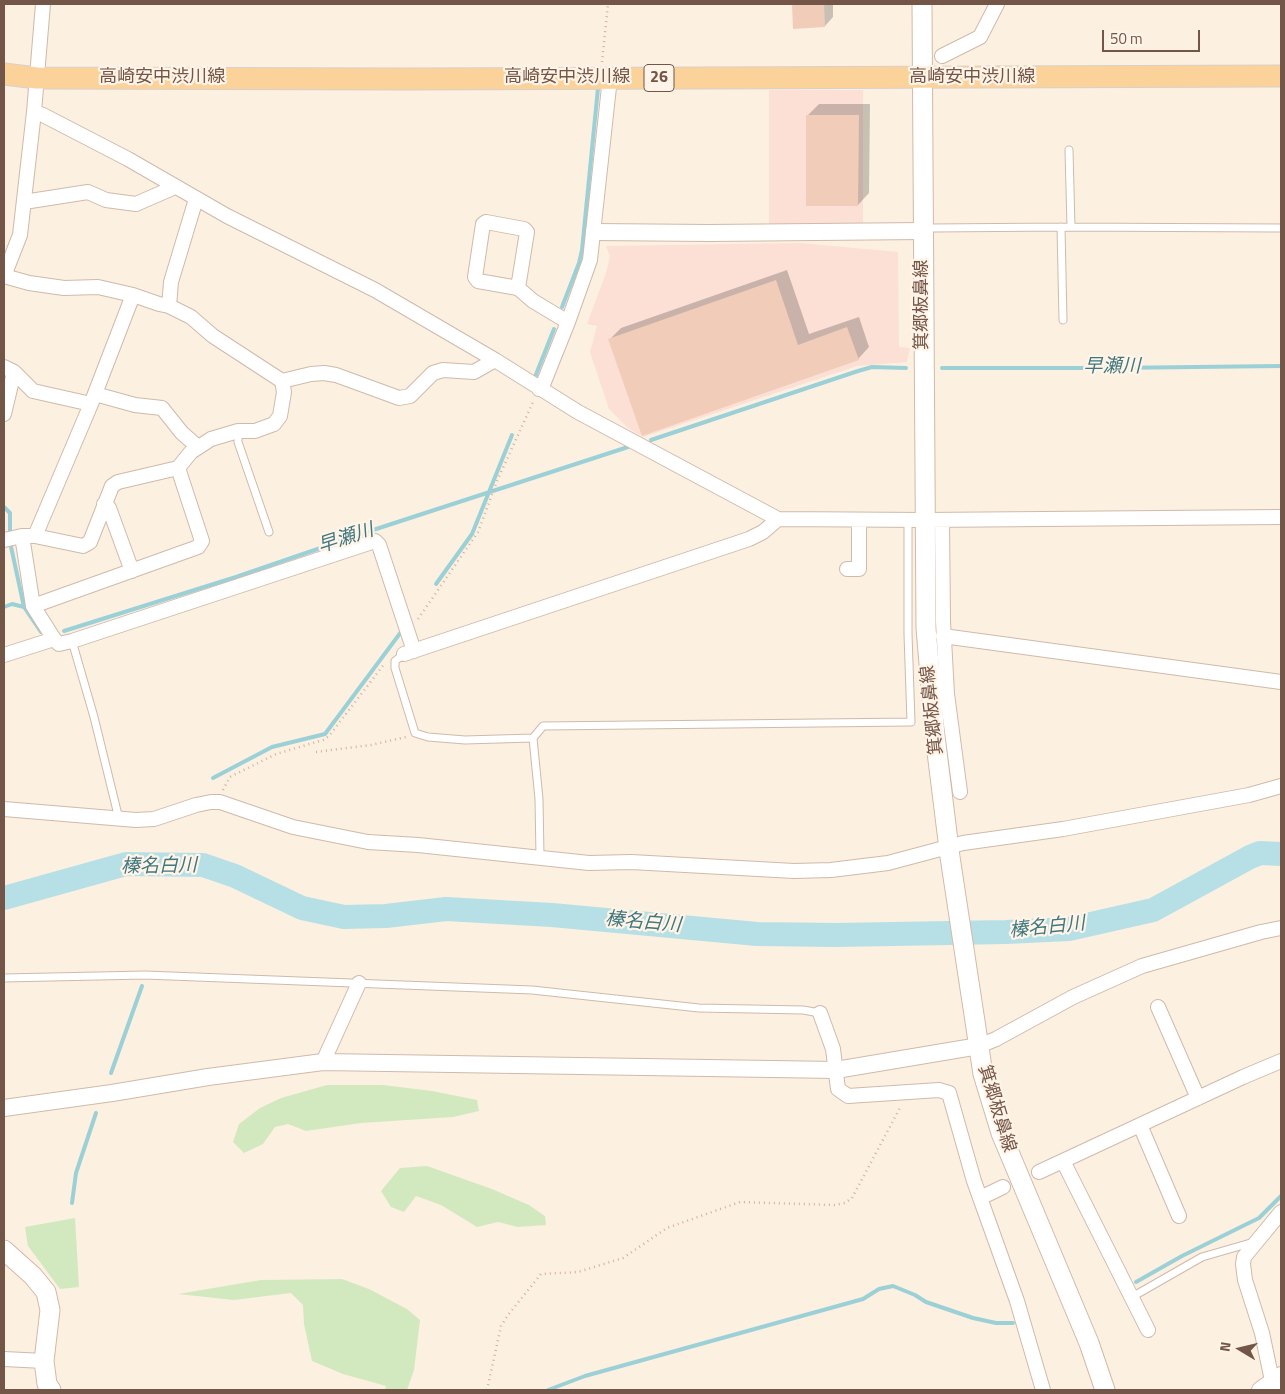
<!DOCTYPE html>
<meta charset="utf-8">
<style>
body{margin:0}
#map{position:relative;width:1285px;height:1394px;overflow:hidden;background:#fcf0e1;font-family:"Titillium Web",sans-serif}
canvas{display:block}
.frame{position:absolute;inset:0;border:5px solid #735648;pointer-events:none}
.north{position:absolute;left:1215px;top:1324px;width:50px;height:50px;-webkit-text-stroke:4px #fff4e7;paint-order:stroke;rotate:279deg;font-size:14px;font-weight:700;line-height:20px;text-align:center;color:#735648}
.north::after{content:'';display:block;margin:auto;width:18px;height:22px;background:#735648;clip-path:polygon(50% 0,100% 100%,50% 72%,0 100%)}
.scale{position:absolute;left:1102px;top:30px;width:98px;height:22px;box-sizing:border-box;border:2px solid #735648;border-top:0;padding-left:6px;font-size:15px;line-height:18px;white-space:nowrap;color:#735648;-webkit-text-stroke:4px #fff4e7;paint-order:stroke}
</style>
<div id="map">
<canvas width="1285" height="1394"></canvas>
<div class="frame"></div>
<div class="north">N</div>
<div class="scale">50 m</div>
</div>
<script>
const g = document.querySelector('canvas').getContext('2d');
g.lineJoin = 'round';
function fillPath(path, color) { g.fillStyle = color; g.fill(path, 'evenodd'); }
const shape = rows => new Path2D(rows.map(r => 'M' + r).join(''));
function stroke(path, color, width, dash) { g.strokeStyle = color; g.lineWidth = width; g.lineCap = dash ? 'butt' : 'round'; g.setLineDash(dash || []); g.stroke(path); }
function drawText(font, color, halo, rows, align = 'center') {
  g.font = font + ' "Titillium Web","Noto Sans JP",sans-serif'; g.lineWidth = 4.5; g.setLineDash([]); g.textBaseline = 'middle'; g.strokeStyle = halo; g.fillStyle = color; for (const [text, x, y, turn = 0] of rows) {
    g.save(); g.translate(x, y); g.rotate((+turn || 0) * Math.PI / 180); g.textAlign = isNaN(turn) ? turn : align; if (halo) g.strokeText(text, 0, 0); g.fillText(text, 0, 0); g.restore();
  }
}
const commercial = shape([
 [769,90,863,90,863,225,769,225],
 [800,243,898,252,899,347,910,348,907,362,857,366,643,437,628,428,609,409,590,352,597,326,587,324,606,273,610,256,606,246]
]);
const green = shape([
 [327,1085,383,1085,432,1091,477,1100,479,1111,453,1117,361,1123,306,1131,288,1124,275,1127,263,1144,244,1153,233,1142,239,1124,260,1108,281,1098],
 [427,1166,492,1189,529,1205,545,1216,546,1225,518,1227,498,1222,477,1227,441,1205,416,1196,404,1212,391,1207,381,1191,400,1168],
 [75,1218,79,1287,60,1289,28,1246,25,1227],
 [342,1279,369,1289,407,1309,420,1320,414,1370,407,1390,385,1390,386,1386,343,1374,312,1361,304,1324,303,1305,291,1293,234,1300,178,1294,261,1280]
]);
const shadow = shape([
 [793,4,833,4,833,17,825,26,794,27],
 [819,104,870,104,869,193,858,205,808,115],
 [787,270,809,334,859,317,869,347,858,359,610,339,621,328]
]);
const stream = shape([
 [562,307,579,263,582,250,598,88],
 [942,368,1109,368,1281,366],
 [535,377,554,329],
 [651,440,858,371,872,367,906,368],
 [4,507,10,513,10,535],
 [10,542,24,607,41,632],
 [436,584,472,534,512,435],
 [4,607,12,604,24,607],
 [64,631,236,577,373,530,628,447],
 [213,778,272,747,325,734,401,632],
 [111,1073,142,986],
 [72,1203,76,1173,96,1113],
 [1136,1282,1182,1256,1259,1218,1281,1196],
 [548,1390,585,1376,863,1299,879,1289,893,1286,915,1295,926,1302,973,1318,996,1323,1013,1323]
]);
const river = shape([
 [4,898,126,864,203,865,235,876,302,908,344,917,386,916,446,909,552,915,757,934,836,935,1006,932,1069,929,1153,910,1250,857,1260,853,1281,854]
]);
const building = shape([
 [792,4,824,4,825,27,793,29],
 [806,115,859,115,858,206,806,206],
 [776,280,798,345,847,327,859,360,642,436,608,339]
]);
const path = shape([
 [602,62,608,4],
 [418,619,478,532,497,481,534,400],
 [316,752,371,745,406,737],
 [223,790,230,777,276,754,323,740,329,736,385,663],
 [487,1390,501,1326,508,1315,541,1274,578,1272,623,1258,667,1228,740,1202,835,1205,845,1203,852,1198,901,1106]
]);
const service = shape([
 [1069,150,1071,227],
 [1061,227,1063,320],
 [925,230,932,228,1061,227,1281,228],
 [238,431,238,442,269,532],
 [72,641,94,717,119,819],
 [404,654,395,661,395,668,415,733,428,737,465,740,533,738],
 [540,857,539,799,533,738,543,726,911,722,908,634,908,520],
 [4,978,145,975,532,990,699,1008,803,1010,820,1013],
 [1132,1297,1202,1257,1254,1242]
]);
const minor = shape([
 [942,56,980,37,997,4],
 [34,112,43,115,128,159,227,216,375,290,495,360,578,412,778,519,924,520,1281,517],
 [24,202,88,192,106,200,136,204,175,187],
 [4,276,29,283,64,288,98,287,133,295,159,304,169,306,191,317,213,336,282,381,311,374,324,373,336,375,399,398,410,396,433,373,443,370,474,372,495,360],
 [4,276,20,235,34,112,43,4],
 [518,288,527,232,524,229,486,222,483,224,475,277,478,281,518,288,533,301,568,322],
 [169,306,171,282,196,199],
 [4,367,14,372,4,414],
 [14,372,33,391,91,404],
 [539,389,544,382,568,322,590,260,610,78],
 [95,394,135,405,162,408,182,433,198,447],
 [104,504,109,508,132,571],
 [942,520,943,621,947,694,960,792],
 [22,536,33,606,54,639,59,644,72,641,375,541,379,545,414,651],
 [35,536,91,404,133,295],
 [4,540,22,536,35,536,83,546,90,542,112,486,118,482,178,468,191,452,211,439,238,431,255,431,274,424,280,416,284,392,282,381],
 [847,569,859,569,859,520],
 [33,606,198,547,202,541,178,468],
 [943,636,1281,682],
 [404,654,749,539,763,532,778,519],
 [4,655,54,639],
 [4,809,136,820,154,819,196,805,211,802,220,802,293,827,368,842,418,845,589,863,631,862,794,871,831,870,888,863,963,843,1063,829,1249,795,1281,786],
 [1158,1007,1198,1098],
 [820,1013,833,1049,838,1089,848,1096,939,1090,949,1093,974,1181,1017,1301,1043,1390],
 [979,1046,996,1039,1073,997,1142,966,1261,932,1281,928],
 [323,1062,359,983],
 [1140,1125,1179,1216],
 [1063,1161,1148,1330],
 [1039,1172,1243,1077,1281,1061],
 [980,1198,1003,1187],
 [4,1359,44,1361],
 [1274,1390,1262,1333,1245,1280,1243,1264,1244,1257,1281,1212]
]);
const tertiary = shape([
 [594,232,709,233,923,231],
 [4,1108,112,1093,208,1077,323,1062,836,1070,979,1046],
 [1260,1390,1281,1375]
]);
const secondary = shape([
 [922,4,926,628,935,736,950,857,983,1074,1001,1133,1089,1343,1105,1390],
 [4,1250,33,1276,46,1292,50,1310,44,1361,47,1384,51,1390]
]);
const primary = shape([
 [4,74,37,78,404,79,1281,76]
]);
const shields = [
 [659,78,30]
];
const shieldNames = [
 ["26",659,78]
];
const streetNames = [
 ["高崎安中渋川線",162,78],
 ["高崎安中渋川線",567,78],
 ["高崎安中渋川線",972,78],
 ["箕郷板鼻線",923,305,-90],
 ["箕郷板鼻線",933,710,-96],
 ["箕郷板鼻線",996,1109,73]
];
const waterNames = [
 ["早瀬川",1112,367],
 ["早瀬川",346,539,-18],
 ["榛名白川",159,867,-1],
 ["榛名白川",643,923,5],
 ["榛名白川",1047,928,-6]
];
fillPath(commercial, '#fcdfd5');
fillPath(green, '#d2e9c0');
fillPath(shadow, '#0003');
stroke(stream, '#9cd0d7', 4);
stroke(river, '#b6e0e5', 24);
fillPath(building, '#f1cdb9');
stroke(service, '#cfbaab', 9);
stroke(minor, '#cfbaab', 16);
stroke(tertiary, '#cfbaab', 18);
stroke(secondary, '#d2b9a8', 21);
stroke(primary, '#d8d0cc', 23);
stroke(path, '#d6b09c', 2.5, [1, 4]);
stroke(service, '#fff', 7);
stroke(minor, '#fff', 14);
stroke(tertiary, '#fff', 16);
stroke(secondary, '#fff', 19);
stroke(primary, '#fbd299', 21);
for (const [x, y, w] of shields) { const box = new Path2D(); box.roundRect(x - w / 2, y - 13.5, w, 27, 4); g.fillStyle = '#fff4e7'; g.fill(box); stroke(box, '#735648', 1); }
drawText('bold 16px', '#735648', null, shieldNames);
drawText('18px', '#735648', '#fff4e7', streetNames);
drawText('italic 19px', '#3f777f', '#fff4e7', waterNames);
</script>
